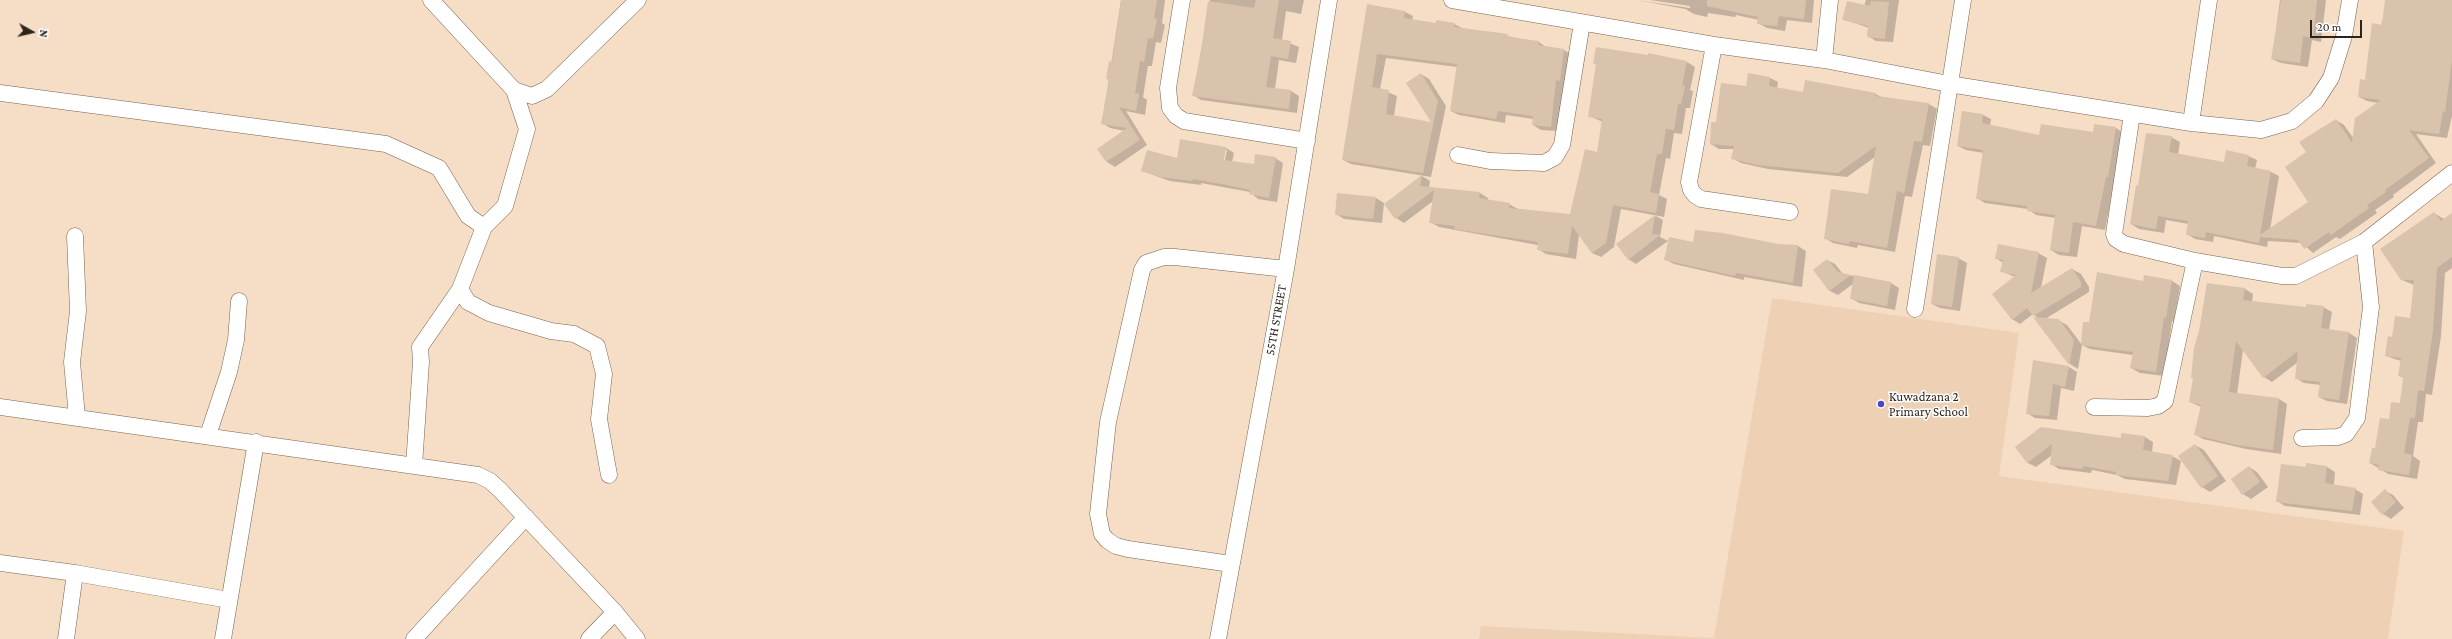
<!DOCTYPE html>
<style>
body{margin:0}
#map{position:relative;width:2452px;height:639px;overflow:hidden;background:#f5ddc6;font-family:"Crimson Pro",serif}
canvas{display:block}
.north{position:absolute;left:12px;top:12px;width:40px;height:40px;-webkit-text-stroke:3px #fff;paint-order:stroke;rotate:98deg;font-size:11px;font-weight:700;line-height:16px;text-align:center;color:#2c241b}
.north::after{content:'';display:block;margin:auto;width:14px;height:18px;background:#2c241b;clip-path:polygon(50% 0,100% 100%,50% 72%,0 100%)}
.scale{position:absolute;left:2310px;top:20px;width:52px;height:18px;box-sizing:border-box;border:2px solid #2c241b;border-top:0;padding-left:5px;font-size:12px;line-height:14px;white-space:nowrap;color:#2c241b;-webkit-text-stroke:3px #fff;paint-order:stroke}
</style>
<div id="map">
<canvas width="2452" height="639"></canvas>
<div class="north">N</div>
<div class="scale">20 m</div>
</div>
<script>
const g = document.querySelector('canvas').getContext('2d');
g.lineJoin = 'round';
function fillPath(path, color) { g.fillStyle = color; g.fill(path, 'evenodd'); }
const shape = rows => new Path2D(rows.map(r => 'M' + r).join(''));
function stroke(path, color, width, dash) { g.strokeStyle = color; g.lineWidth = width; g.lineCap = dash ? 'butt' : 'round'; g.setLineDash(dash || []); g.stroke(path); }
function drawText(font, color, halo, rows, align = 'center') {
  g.font = font + ' "Crimson Pro",serif'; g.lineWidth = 3; g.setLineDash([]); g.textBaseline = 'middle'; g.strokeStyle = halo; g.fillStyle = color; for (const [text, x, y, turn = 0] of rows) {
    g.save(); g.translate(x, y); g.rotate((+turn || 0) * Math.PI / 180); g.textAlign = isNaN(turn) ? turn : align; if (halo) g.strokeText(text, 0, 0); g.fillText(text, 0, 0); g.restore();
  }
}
const built = shape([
 [1772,298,2019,333,1999,476,2404,531,2388,639,1479,639,1481,626,1714,638]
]);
const shadow = shape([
 [1121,0,1165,0,1162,23,1165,25,1161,43,1156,42,1152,66,1148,66,1143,97,1147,100,1145,115,1126,111,1147,145,1115,167,1107,162,1099,149,1125,131,1110,128,1102,123],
 [1210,0,1304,0,1301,14,1286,11,1282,40,1299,47,1296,63,1279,60,1275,89,1291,91,1299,96,1297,113,1201,100,1193,95],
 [1637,0,1690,8,1690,6,1650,0,1814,0,1812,23,1787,20,1785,31,1767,28,1758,23,1759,20,1736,15,1735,17,1708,13,1707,17,1694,14,1685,9],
 [1866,0,1899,0,1893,42,1876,41,1868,36,1869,28,1843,19,1864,6],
 [2280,0,2326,0,2321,42,2312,40,2308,67,2281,63,2272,59],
 [2388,0,2452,0,2452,116,2447,138,2416,134,2436,163,2393,195,2394,197,2375,210,2377,213,2340,239,2336,237,2313,253,2302,243,2268,241,2267,247,2214,236,2213,242,2195,239,2187,234,2189,224,2166,220,2164,233,2139,229,2131,224,2139,187,2171,137,2180,142,2178,155,2225,164,2248,156,2257,160,2255,169,2271,172,2279,176,2270,230,2309,202,2308,152,2336,120,2344,125,2354,139,2378,103,2367,101,2359,97,2366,81],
 [1368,5,1405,12,1413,16,1412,21,1436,24,1454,24,1462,28,1539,42,1547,48,1564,50,1572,55,1559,131,1541,130,1533,125,1533,119,1506,115,1505,123,1459,115,1451,111,1457,67,1386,58,1380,89,1397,96,1394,116,1433,123,1407,83,1421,74,1429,79,1446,106,1431,177,1351,164,1343,160],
 [1687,62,1695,67,1690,90,1693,91,1690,108,1686,108,1682,134,1674,133,1670,159,1666,158,1659,195,1667,199,1664,217,1621,209,1614,247,1601,257,1592,253,1579,235,1576,259,1546,254,1538,249,1538,245,1439,227,1430,222,1433,201,1404,223,1396,218,1386,204,1422,176,1430,181,1429,188,1480,193,1488,198,1488,201,1509,204,1518,209,1571,215,1598,153,1603,122,1589,116,1597,65,1594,63],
 [1770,78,1778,82,1777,88,1804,93,1875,94,1882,97,1929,104,1937,109,1930,146,1923,145,1912,197,1905,196,1895,252,1858,245,1857,248,1833,243,1825,238,1869,195,1875,157,1847,177,1768,169,1741,163,1732,158,1734,149,1719,149,1711,144,1717,124,1747,87],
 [1983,115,1991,119,1990,126,2040,136,2094,133,2095,125,2116,128,2124,133,2105,230,2082,226,2077,257,2059,255,2051,250,2056,218,2036,215,2028,209,1985,203,1977,198,1984,153,1966,150,1958,146],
 [1226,148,1234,153,1232,162,1254,166,1275,158,1283,163,1277,202,1258,199,1250,192,1201,183,1201,185,1170,181,1142,171],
 [1225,150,1227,150,1224,165,1222,165],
 [1376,198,1384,203,1382,223,1344,219,1336,214],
 [2434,213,2444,219,2452,213,2452,268,2445,273,2441,336,2432,395,2426,394,2423,422,2418,422,2413,456,2420,461,2417,479,2388,474,2370,463,2390,420,2400,404,2404,378,2399,376,2401,361,2386,356,2393,338,2411,319,2414,285,2402,280],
 [1656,216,1663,220,1660,237,1668,241,1636,264,1628,259,1617,244],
 [1694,243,1798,246,1806,251,1802,287,1744,277,1744,280,1674,264,1666,260],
 [2038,253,2047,258,2041,288,2072,269,2081,274,2089,287,2089,292,2045,319,2058,320,2067,325,2082,345,2084,323,2090,323,2144,282,2145,277,2172,281,2180,286,2174,322,2172,321,2164,376,2140,373,2131,368,2133,355,2090,349,2082,345,2078,369,2070,364,2035,318,2038,318,2033,314,2020,324,2012,319,2015,277,2001,271,2003,263,1996,258],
 [1958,258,1967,263,1960,311,1940,308,1932,304],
 [1827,260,1835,264,1843,274,1891,283,1899,288,1895,310,1859,303,1851,298,1854,283,1838,295,1830,291,1814,270],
 [2207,284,2245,289,2253,294,2252,302,2307,308,2323,307,2332,312,2329,330,2349,333,2357,338,2347,404,2327,401,2319,397,2321,385,2304,383,2296,378,2298,362,2272,382,2264,377,2243,350,2237,394,2279,399,2287,404,2281,454,2246,449,2203,439,2195,434,2201,407,2190,402],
 [2034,361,2069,367,2077,372,2074,391,2061,388,2057,420,2035,418,2027,413],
 [2041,428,2121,439,2145,437,2153,442,2152,453,2172,456,2181,461,2176,485,2125,479,2117,475,2092,470,2091,473,2059,469,2051,464,2052,455,2036,467,2028,463,2016,447],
 [2195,445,2204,450,2226,481,2210,492,2202,487],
 [2307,465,2327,467,2335,472,2334,485,2355,489,2363,494,2360,515,2285,506,2277,501],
 [2249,467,2257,472,2268,487,2251,499,2243,494],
 [2385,491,2393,495,2404,508,2391,519,2383,514]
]);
const building = shape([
 [1121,0,1157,0,1154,18,1157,19,1153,39,1148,38,1144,62,1140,61,1135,93,1139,94,1136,111,1119,107,1140,140,1106,162,1097,149,1127,128,1101,124,1109,80,1106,79,1109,61,1112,62],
 [1256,0,1279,0,1273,38,1291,41,1288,59,1271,56,1266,87,1291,90,1289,109,1192,96,1201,52,1208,1,1254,8],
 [1707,0,1806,0,1804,19,1779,16,1777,26,1757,24,1758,17,1707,6],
 [2281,0,2317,0,2313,38,2303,36,2300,63,2271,59],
 [2385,0,2452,0,2452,60,2445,112,2443,111,2439,134,2409,130,2429,158,2385,190,2386,192,2367,205,2369,208,2331,235,2329,232,2304,249,2298,240,2260,237,2259,243,2206,232,2205,238,2186,235,2188,221,2158,216,2156,229,2130,224,2136,185,2138,186,2146,133,2172,136,2169,152,2224,162,2226,150,2249,155,2247,166,2271,171,2260,235,2308,202,2285,167,2306,152,2299,142,2336,119,2352,143,2355,118,2381,100,2358,97,2360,79,2365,80,2372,23,2382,25],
 [1847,1,1870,6,1871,1,1889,2,1885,39,1867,37,1868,26,1842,20],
 [1367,4,1405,11,1404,18,1436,23,1436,20,1455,23,1454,27,1508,34,1507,37,1539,41,1538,45,1564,49,1560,81,1556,80,1551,127,1532,125,1533,116,1498,111,1496,119,1450,111,1457,64,1377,54,1372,87,1389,90,1386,114,1431,122,1406,83,1421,73,1438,101,1423,173,1342,160],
 [1596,47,1648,55,1648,53,1687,61,1682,85,1685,86,1681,104,1678,104,1674,130,1666,129,1662,154,1657,154,1650,192,1659,194,1656,213,1613,205,1606,243,1592,253,1572,226,1568,254,1537,250,1538,242,1454,229,1455,226,1429,223,1434,190,1395,219,1384,204,1422,175,1420,186,1480,192,1479,198,1510,203,1509,208,1570,214,1585,149,1597,152,1602,119,1588,117,1596,64,1593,64],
 [1748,73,1770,77,1769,86,1803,92,1805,80,1876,93,1875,96,1929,103,1922,142,1914,141,1904,193,1897,191,1887,248,1850,241,1849,244,1824,239,1831,189,1868,194,1876,146,1838,173,1758,165,1731,159,1734,146,1710,144,1711,122,1716,122,1721,83,1746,86],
 [1962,111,1983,114,1982,123,2039,135,2041,124,2093,132,2094,124,2116,127,2108,177,2106,177,2096,226,2073,222,2069,253,2050,250,2055,215,2027,211,2027,206,1976,199,1983,150,1957,146],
 [1180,139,1226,147,1224,160,1254,164,1255,154,1276,157,1269,198,1249,194,1250,190,1227,185,1193,179,1192,181,1161,177,1141,171,1147,150,1177,158],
 [1337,193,1376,197,1373,219,1335,215],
 [2434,212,2441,221,2452,213,2452,257,2437,268,2433,331,2424,391,2418,390,2415,418,2410,418,2404,453,2412,455,2409,475,2378,470,2379,465,2369,463,2372,448,2375,448,2380,418,2389,419,2391,402,2400,403,2403,377,2398,376,2401,358,2385,356,2388,336,2392,337,2395,316,2410,318,2414,280,2401,280,2380,249],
 [1655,215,1652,234,1660,235,1628,260,1616,244],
 [1695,230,1723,233,1778,244,1798,245,1793,283,1736,273,1735,276,1664,260,1669,237,1693,242],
 [1998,244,2039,252,2031,293,2072,268,2081,282,2081,287,2033,316,2027,308,2012,320,1992,294,2016,275,2000,272,2003,260,1995,259],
 [1937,254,1959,257,1952,307,1931,304],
 [1827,259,1838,272,1851,275,1829,291,1813,270],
 [2097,272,2143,281,2144,275,2172,280,2166,318,2164,317,2156,372,2130,368,2133,352,2081,345,2083,322,2089,322],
 [1854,275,1891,282,1887,306,1850,299],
 [2207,283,2245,288,2243,300,2306,307,2306,304,2324,306,2321,328,2349,332,2339,400,2318,397,2320,382,2295,379,2298,351,2263,378,2236,341,2229,392,2279,398,2273,450,2237,445,2194,435,2201,405,2189,402,2193,378,2191,378,2194,348,2199,331],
 [2033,317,2059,319,2074,340,2069,365],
 [2033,360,2069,366,2065,387,2053,384,2049,416,2026,414],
 [2041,427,2121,438,2121,433,2145,436,2143,450,2173,455,2168,481,2115,475,2116,472,2083,466,2083,469,2050,465,2052,444,2027,463,2015,447],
 [2195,444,2218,476,2201,488,2178,456],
 [2306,463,2327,466,2325,483,2356,488,2352,511,2276,502,2281,464,2306,467],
 [2249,466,2260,482,2242,495,2231,479],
 [2385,489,2396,502,2382,515,2371,502]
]);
const street = shape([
 [431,0,514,90,532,96,547,89,638,0],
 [1182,0,1168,88,1170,108,1176,116,1184,121,1307,141],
 [1452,0,1714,45,1824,60,1949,84,2191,123,2261,130,2292,121,2316,101,2331,78,2344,36,2350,0],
 [1714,45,1689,182,1691,190,1695,195,1701,199,1790,212],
 [1824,60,1830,0],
 [0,93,386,144,439,168,468,216,484,227,505,206,527,129,514,90],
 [2132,114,2114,234,2116,239,2124,244,2195,261,2282,276,2296,276,2364,242,2452,173],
 [2191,123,2209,0],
 [1458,155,1490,161,1544,163,1555,157,1562,145,1582,23],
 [75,236,78,311,72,362,77,417],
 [460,289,468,302,489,313,551,331,574,334,597,346,604,374,599,419,609,475],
 [1915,309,1963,0],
 [0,407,478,475,490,481,500,490,615,612,637,639],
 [2094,407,2148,408,2158,406,2165,401,2195,261],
 [208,435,229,372,236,340,239,301],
 [2302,438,2338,437,2346,434,2357,418,2371,307,2364,242],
 [414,466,421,362,420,347,460,289,484,227],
 [0,563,75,573,229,600],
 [1231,564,1128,549,1116,546,1107,540,1102,534,1098,514,1108,422,1142,270,1146,263,1164,257,1175,257,1286,269],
 [66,639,75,573],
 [223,639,256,442],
 [414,639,526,517],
 [589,639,615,612],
 [1218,639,1286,269,1329,0]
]);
const markers = [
 [1881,404,4,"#4947bd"]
];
const streetNames = [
 ["55TH STREET",1276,320,-80]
];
const poiNames = [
 ["Kuwadzana 2",1889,397],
 ["Primary School",1889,412]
];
fillPath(built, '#eed1b4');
fillPath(shadow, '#0003');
fillPath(building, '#d9c3ac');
stroke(street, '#77634e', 17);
stroke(street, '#fff', 16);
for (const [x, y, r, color] of markers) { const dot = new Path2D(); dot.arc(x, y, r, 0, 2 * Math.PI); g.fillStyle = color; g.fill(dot); stroke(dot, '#fff', 1.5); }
drawText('13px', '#2c241b', '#fff', streetNames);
drawText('13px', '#2c241b', '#fff', poiNames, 'left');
</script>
